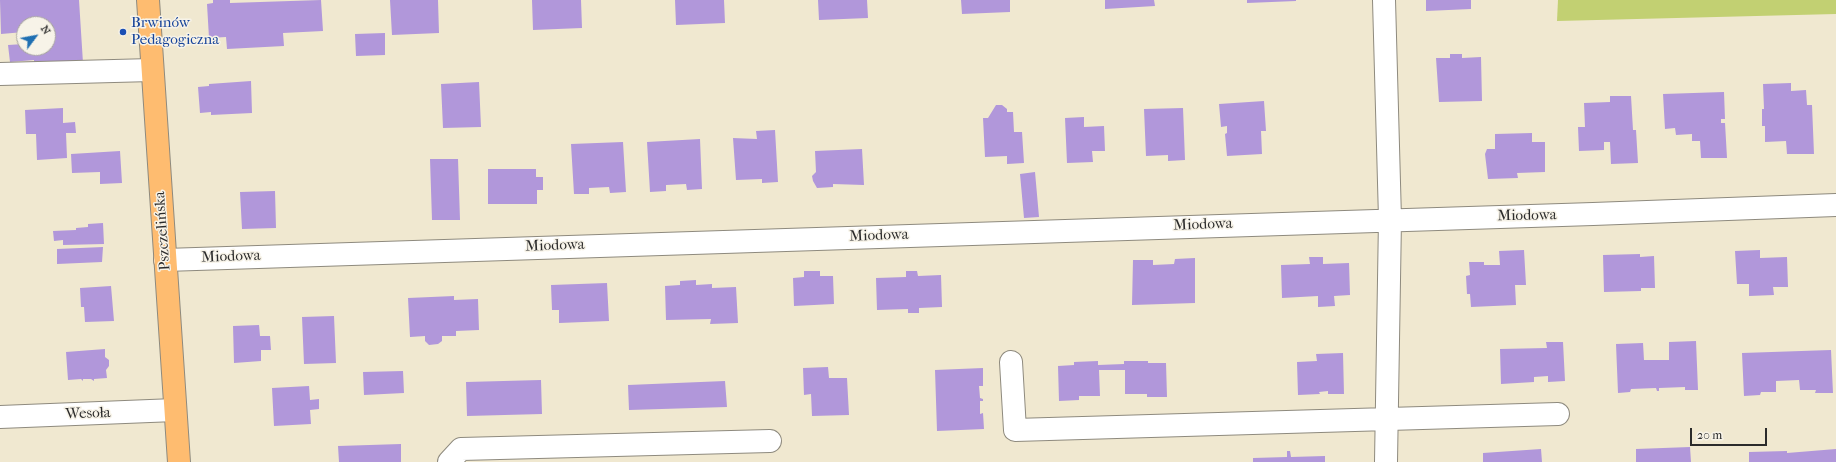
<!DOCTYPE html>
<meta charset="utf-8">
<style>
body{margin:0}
#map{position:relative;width:1836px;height:462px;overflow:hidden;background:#f0e8d0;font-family:"IM FELL French Canon",serif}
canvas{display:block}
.north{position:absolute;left:16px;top:16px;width:40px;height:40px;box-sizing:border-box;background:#f7f3e8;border:1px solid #a5a39c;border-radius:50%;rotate:58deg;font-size:11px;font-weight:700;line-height:16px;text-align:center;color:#2b2b2b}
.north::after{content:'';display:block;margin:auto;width:14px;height:18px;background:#1f6fb2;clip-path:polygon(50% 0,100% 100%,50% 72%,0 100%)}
.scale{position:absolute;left:1690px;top:428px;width:77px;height:18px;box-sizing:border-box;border:2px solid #2b2b2b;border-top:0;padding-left:5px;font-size:12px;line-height:14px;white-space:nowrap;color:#2b2b2b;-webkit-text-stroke:3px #f7f3e8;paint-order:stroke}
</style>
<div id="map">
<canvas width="1836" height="462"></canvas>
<div class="north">N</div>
<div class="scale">20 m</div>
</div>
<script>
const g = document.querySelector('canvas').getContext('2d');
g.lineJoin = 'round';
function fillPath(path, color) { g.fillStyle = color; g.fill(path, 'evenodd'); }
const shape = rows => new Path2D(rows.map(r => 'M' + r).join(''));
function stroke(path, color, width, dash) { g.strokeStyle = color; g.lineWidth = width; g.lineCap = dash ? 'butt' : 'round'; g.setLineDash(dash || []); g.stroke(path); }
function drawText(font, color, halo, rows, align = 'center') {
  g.font = font + ' "IM FELL French Canon",serif'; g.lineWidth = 3; g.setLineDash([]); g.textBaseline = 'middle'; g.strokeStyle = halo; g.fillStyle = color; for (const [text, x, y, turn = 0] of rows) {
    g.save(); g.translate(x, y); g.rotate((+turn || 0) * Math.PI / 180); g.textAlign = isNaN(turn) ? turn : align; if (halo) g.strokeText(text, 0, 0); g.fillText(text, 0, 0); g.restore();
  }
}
const green = shape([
 [1558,0,1836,0,1836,14,1557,21]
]);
const building = shape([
 [0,0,79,0,83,63,34,67,34,60,10,62,8,45,24,44,24,48,48,48,48,24,24,24,24,32,1,34],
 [213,0,230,0,230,3,321,0,323,31,283,33,284,46,227,49,226,37,209,38,207,4,213,3],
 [390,0,438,0,439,33,392,35],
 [532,0,581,0,582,28,533,30],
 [675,0,724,0,725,23,676,25],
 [818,0,867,0,868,18,819,20],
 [961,0,1010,0,1010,12,962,14],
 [1105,0,1154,0,1155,6,1105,9],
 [1247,0,1296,0,1296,1,1247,3],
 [1426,0,1471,0,1471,9,1426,11],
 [385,33,385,55,356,56,355,34],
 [1450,54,1462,54,1462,58,1481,57,1482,101,1439,102,1436,58,1450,58],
 [251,81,252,113,211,115,211,112,200,113,198,87,209,86,209,84],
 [479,82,481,127,443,128,441,84],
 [1791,83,1791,91,1806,90,1807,105,1812,105,1814,154,1787,154,1786,141,1765,142,1765,126,1762,126,1762,109,1764,109,1763,84],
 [1724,92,1725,119,1721,119,1721,123,1725,123,1727,158,1701,158,1700,141,1692,141,1692,134,1676,135,1675,128,1665,129,1663,94],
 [1610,96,1631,96,1633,130,1636,130,1638,163,1611,164,1610,142,1604,142,1604,150,1579,151,1578,127,1585,127,1584,103,1610,102],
 [1264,101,1266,131,1261,131,1262,154,1227,156,1225,134,1227,133,1227,126,1221,127,1219,104],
 [996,105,1002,105,1007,109,1007,112,1013,112,1014,132,1022,132,1024,163,1007,164,1007,156,985,157,983,118,988,118],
 [63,108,63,123,75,122,76,133,66,133,67,158,37,160,36,134,26,134,25,110],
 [1183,108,1185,160,1168,161,1168,155,1146,156,1144,109],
 [1084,117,1084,127,1104,126,1105,151,1092,151,1093,162,1067,163,1065,118],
 [775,130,778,182,762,183,762,179,736,180,733,138,757,139,756,131],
 [1532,133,1532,142,1545,142,1545,172,1517,173,1518,178,1488,179,1485,154,1487,149,1495,149,1495,134],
 [700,139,702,189,687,190,686,184,666,185,666,191,650,192,647,142],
 [623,142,626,192,610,193,609,187,589,188,589,194,574,194,571,144],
 [862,149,864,185,833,184,833,187,817,188,813,181,812,176,816,172,815,151],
 [120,151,122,183,100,184,100,172,72,173,71,154],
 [430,159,458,159,460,220,432,220],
 [488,169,536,169,536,177,543,177,543,190,537,190,537,204,488,204],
 [1035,172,1039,217,1024,218,1020,174],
 [275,191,276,228,242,229,240,192],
 [103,223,104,244,63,245,63,240,54,241,53,231,76,230,76,228,88,227,88,224],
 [103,247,102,262,57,264,57,249],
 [1524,250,1526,285,1515,285,1516,305,1471,307,1470,294,1467,294,1466,276,1470,275,1469,262,1484,262,1484,265,1500,265,1499,251],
 [1760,250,1760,258,1787,257,1788,287,1773,287,1774,295,1749,296,1749,284,1737,284,1735,251],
 [1640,254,1640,257,1654,256,1655,288,1641,288,1641,291,1604,292,1603,255],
 [1309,257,1323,257,1323,264,1349,263,1350,295,1334,296,1335,306,1318,307,1318,296,1282,298,1281,265,1310,264],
 [1195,258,1195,303,1132,305,1133,260,1153,260,1153,265,1174,264,1175,259],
 [804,271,820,271,820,276,833,276,834,304,794,306,793,278,804,277],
 [906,271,917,271,918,276,941,275,942,307,919,308,919,313,908,313,908,309,877,310,876,278,906,277],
 [696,280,696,285,712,284,712,288,736,287,738,323,710,324,711,319,666,320,665,286,680,285,680,281],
 [607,283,609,321,559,323,559,310,552,310,551,285],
 [111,286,114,321,85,322,84,307,81,307,80,288],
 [454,296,454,300,478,299,479,330,456,331,456,336,442,336,442,341,438,344,429,345,425,341,425,336,410,337,408,298],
 [334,316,336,363,304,364,302,317],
 [259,325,260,336,270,336,271,350,261,350,261,361,234,363,233,326],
 [1696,341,1698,390,1685,390,1685,387,1659,388,1659,391,1657,391,1656,388,1631,389,1630,392,1618,393,1616,344,1643,343,1644,360,1669,360,1669,342],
 [1546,342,1563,342,1565,381,1548,382,1548,376,1534,377,1534,382,1501,384,1500,349,1547,348],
 [105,349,105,357,109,360,109,366,106,370,107,378,94,379,94,381,91,379,83,379,83,381,81,379,68,380,66,352],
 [1831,350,1833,393,1815,393,1816,390,1800,390,1799,380,1776,381,1776,392,1761,392,1760,395,1744,396,1742,353],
 [1343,353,1344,394,1328,394,1328,391,1319,392,1320,394,1298,395,1297,362,1317,361,1316,354],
 [1098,361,1098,365,1124,364,1124,361,1148,361,1148,363,1166,363,1167,397,1147,397,1147,394,1125,394,1125,370,1099,370,1100,396,1079,396,1079,400,1059,401,1058,366,1074,365,1074,362],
 [828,367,829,378,847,378,849,415,812,416,811,394,804,395,803,368],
 [983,368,983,386,979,386,980,398,983,399,983,401,980,401,980,414,983,413,984,429,937,431,935,370],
 [403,371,404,393,364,395,363,372],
 [541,380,542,414,467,416,466,382],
 [725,381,727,407,629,410,628,385],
 [309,386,310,400,319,399,319,409,310,410,311,424,274,426,272,388],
 [401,444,401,462,339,462,338,446],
 [1690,447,1691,462,1636,462,1636,449],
 [1541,449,1542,462,1483,462,1483,453],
 [1836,449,1836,462,1749,462,1749,452,1787,451,1787,453],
 [1287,451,1290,451,1291,457,1325,456,1325,462,1253,462,1253,458,1287,457]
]);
const minor = shape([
 [1384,0,1390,219,1386,462],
 [0,74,152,70],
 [165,260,1593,214,1836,205],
 [1011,362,1015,430,1558,414],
 [0,417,175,410],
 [449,462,461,449,770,441]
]);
const major = shape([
 [148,0,179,462]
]);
const markers = [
 [123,32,4,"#1a4fb4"]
];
const transitNames = [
 ["Brwinów",131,23],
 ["Pedagogiczna",131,40]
];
const streetNames = [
 ["Miodowa",1527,216,-1],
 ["Miodowa",1203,225,-2],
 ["Pszczelińska",163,231,-94],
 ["Miodowa",879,236,-2],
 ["Miodowa",555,246,-2],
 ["Miodowa",231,257,-2],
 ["Wesoła",88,414,-2]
];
fillPath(green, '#c2d072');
fillPath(building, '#b197da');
stroke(minor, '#8e8a7e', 24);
stroke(major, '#8e8a7e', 24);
stroke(minor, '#fff', 22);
stroke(major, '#febc70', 22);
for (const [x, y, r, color] of markers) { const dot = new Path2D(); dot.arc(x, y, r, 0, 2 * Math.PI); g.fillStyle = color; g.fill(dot); stroke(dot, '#f7f3e8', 1.5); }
drawText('15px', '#164399', '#f7f3e8', transitNames, 'left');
drawText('15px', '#2b2b2b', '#f7f3e8', streetNames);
</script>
